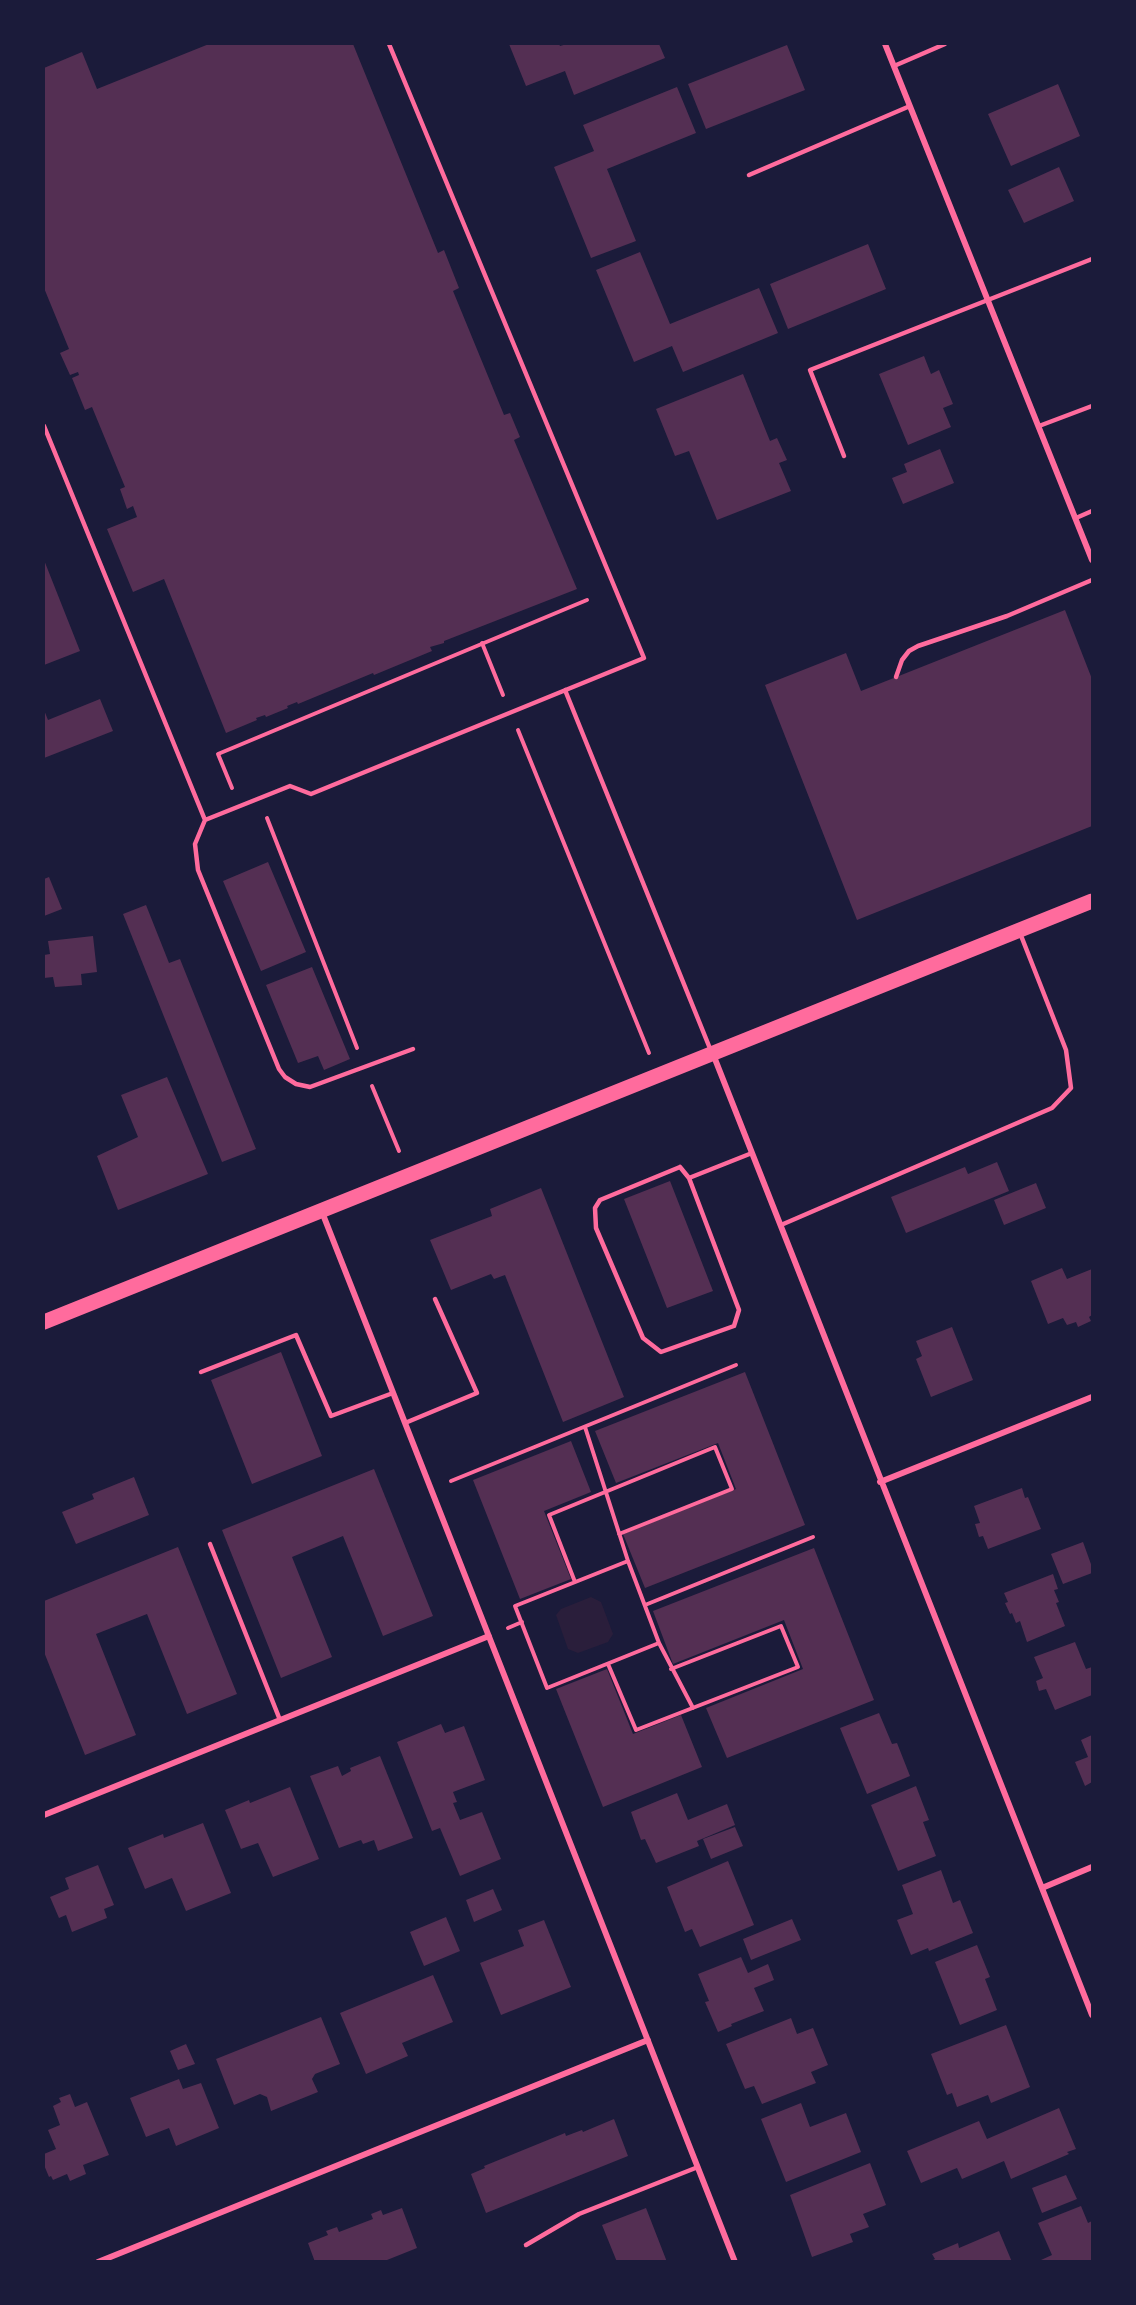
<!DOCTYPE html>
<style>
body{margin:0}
#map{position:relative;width:1136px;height:2305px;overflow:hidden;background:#1b1b3a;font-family:Inter,sans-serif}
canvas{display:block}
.frame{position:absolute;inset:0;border:45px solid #1b1b3a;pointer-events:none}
</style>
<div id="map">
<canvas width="1136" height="2305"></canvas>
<div class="frame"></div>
</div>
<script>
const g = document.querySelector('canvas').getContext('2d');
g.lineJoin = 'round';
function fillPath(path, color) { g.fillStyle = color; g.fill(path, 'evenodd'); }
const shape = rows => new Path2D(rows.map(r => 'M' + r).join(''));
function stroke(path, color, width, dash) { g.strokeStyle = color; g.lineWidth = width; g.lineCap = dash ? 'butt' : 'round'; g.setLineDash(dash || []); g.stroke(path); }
const green = shape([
 [591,1597,601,1602,613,1634,608,1642,578,1653,568,1649,556,1615,561,1609]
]);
const building = shape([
 [209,44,353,44,438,253,444,250,459,288,453,291,504,415,510,413,520,437,514,440,577,589,444,641,444,643,430,647,432,651,374,675,373,673,298,704,297,702,287,706,288,708,266,717,265,715,256,718,257,720,226,733,164,579,133,592,107,529,137,517,133,506,127,509,120,489,125,487,92,407,85,410,72,378,79,375,78,372,70,375,60,353,69,349,44,288,44,68,82,52,97,89],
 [509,44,559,44,560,46,567,44,659,44,665,58,574,95,565,71,526,86],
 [787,45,805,90,706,129,688,84],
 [1058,84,1080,136,1011,166,988,114],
 [677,87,696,133,607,169,636,241,591,258,554,167,594,151,583,125],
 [1059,167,1074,201,1024,223,1008,190],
 [868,244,886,289,788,329,770,284],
 [640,252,670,324,759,288,778,333,683,372,672,346,634,362,596,270],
 [924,356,931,374,939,370,953,404,943,408,951,427,908,445,879,374],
 [743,374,770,441,777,438,787,460,779,463,791,491,717,520,689,451,675,456,656,409],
 [940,449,954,483,903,504,892,478,907,472,904,464],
 [44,560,80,651,44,665],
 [1065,610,1092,679,1092,826,857,920,765,685,846,653,861,691],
 [100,699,113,731,44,758,44,710,48,720],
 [268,862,306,952,261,971,223,881],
 [49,877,62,909,44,916,44,879],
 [146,905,169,963,180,959,256,1149,222,1162,123,914],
 [93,936,97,972,81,974,82,985,55,987,53,977,44,978,44,955,50,954,48,941],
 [312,967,350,1059,324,1070,318,1056,298,1063,266,985],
 [167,1077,208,1174,118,1210,97,1156,138,1137,121,1095],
 [997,1162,1009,1191,906,1233,891,1197,965,1167,968,1174],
 [670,1181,713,1291,667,1308,624,1199],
 [1036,1183,1046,1208,1004,1225,994,1200],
 [541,1188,624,1397,563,1422,505,1275,494,1279,491,1274,451,1290,430,1240,492,1216,490,1209],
 [1062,1268,1067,1279,1092,1269,1092,1315,1089,1317,1091,1321,1078,1327,1076,1322,1067,1325,1063,1318,1048,1324,1031,1281],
 [952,1327,973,1380,931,1397,916,1359,922,1356,916,1341],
 [281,1352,322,1456,252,1484,211,1380],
 [745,1372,805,1525,645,1588,623,1534,736,1489,718,1443,616,1483,595,1431],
 [571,1441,591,1492,544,1511,571,1579,520,1599,473,1480],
 [374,1469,433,1616,383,1636,343,1536,292,1557,332,1657,281,1678,222,1530],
 [134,1477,149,1515,76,1544,62,1512,94,1499,92,1494],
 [1022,1488,1025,1498,1028,1497,1041,1529,988,1549,983,1536,979,1537,975,1524,980,1523,974,1506],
 [1083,1542,1092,1567,1092,1573,1063,1584,1051,1554],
 [178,1547,237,1694,187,1714,147,1614,96,1634,136,1735,85,1755,44,1652,44,1601],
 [814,1548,874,1700,727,1758,706,1708,803,1669,784,1620,673,1664,653,1611],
 [1053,1574,1058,1589,1054,1590,1059,1602,1056,1603,1065,1626,1027,1642,1020,1621,1016,1623,1012,1613,1010,1614,1005,1603,1008,1602,1004,1593],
 [1075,1642,1086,1669,1092,1667,1092,1695,1055,1710,1046,1689,1039,1691,1036,1681,1043,1678,1034,1657],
 [607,1669,633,1734,681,1715,702,1767,603,1807,556,1689],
 [879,1713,892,1744,897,1743,910,1776,867,1794,840,1728],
 [441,1724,445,1733,464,1726,485,1780,453,1792,457,1802,453,1803,460,1820,482,1812,501,1859,460,1876,440,1828,432,1831,397,1742],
 [1092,1735,1092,1782,1085,1786,1075,1762,1088,1757,1081,1740],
 [380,1756,413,1838,378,1851,374,1840,363,1844,361,1840,339,1848,310,1776,338,1766,342,1776,351,1771,350,1768],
 [916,1786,929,1820,923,1822,936,1856,898,1871,871,1805],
 [290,1787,319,1859,273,1877,258,1843,241,1849,225,1810,249,1800,250,1803],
 [677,1793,688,1820,727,1804,735,1825,697,1841,699,1846,656,1863,645,1839,641,1840,631,1812],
 [203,1823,231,1893,186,1911,172,1878,145,1889,128,1848,163,1834,164,1838],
 [735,1827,743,1846,711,1859,703,1839],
 [728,1861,754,1925,700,1947,692,1929,685,1932,667,1887],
 [98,1865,114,1905,104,1909,107,1918,72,1932,66,1915,59,1918,50,1897,69,1889,65,1878],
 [941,1870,953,1903,960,1900,973,1933,929,1951,928,1948,911,1955,897,1920,913,1914,902,1885],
 [493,1889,502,1910,474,1922,466,1900],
 [446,1917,460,1951,424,1966,410,1932],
 [792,1919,801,1940,751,1960,743,1939],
 [544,1920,571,1987,501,2015,480,1963,524,1946,518,1930],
 [977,1945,990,1977,985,1979,997,2010,960,2025,935,1962],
 [741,1957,748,1973,768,1964,774,1980,754,1988,764,2011,731,2024,732,2026,718,2032,705,2002,709,2001,698,1974],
 [433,1975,453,2022,402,2043,408,2056,366,2074,340,2013],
 [321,2017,340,2064,315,2074,312,2079,318,2092,271,2111,267,2097,260,2094,234,2105,216,2059],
 [791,2018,797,2034,813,2028,828,2065,811,2072,816,2083,762,2104,754,2086,745,2089,726,2044],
 [1006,2025,1030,2087,991,2103,988,2095,957,2107,952,2093,947,2095,931,2054],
 [186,2044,195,2064,178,2070,170,2051],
 [179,2079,183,2089,201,2083,219,2128,176,2146,169,2128,146,2137,130,2098],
 [70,2094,75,2107,87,2102,109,2155,83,2165,86,2174,70,2181,67,2174,53,2180,51,2176,49,2177,44,2165,44,2154,56,2149,48,2130,60,2125,53,2106,61,2102,59,2098],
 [801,2103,810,2127,846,2113,861,2152,786,2182,761,2119],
 [1059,2108,1076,2149,1067,2152,1069,2154,1011,2179,1004,2161,962,2179,957,2168,921,2183,907,2151,979,2121,987,2139],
 [614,2119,628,2156,486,2213,471,2174,485,2168,484,2166,565,2133,566,2136,582,2130,583,2132],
 [870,2163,886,2205,863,2214,869,2227,850,2234,853,2242,812,2257,790,2195],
 [1066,2175,1077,2199,1042,2213,1032,2188],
 [1081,2206,1088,2223,1092,2221,1092,2261,1042,2262,1041,2260,1052,2255,1038,2223],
 [402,2208,417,2248,382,2262,315,2262,308,2243,328,2235,326,2231,337,2227,339,2232,373,2219,371,2214,381,2210,383,2215],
 [646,2208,667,2262,617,2262,602,2225],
 [999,2231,1012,2262,929,2262,935,2259,932,2254,958,2243,959,2248]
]);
const path = shape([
 [482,643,503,695],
 [518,730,649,1053],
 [232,788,218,754,587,600],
 [267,818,357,1048],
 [372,1086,399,1151],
 [585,1427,628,1561,659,1643,693,1708],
 [451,1481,736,1365],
 [628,1561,515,1606,547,1688,659,1643],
 [575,1582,549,1515,715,1447,732,1489,619,1534],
 [645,1605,813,1537],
 [508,1628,522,1622],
 [608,1664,636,1730,798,1667,781,1626,671,1669]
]);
const service = shape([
 [389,44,644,658,311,794,290,786,205,820,195,844,198,870,279,1069,285,1077,296,1084,310,1087,413,1049],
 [894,66,945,44],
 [749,175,910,106],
 [44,426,205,820],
 [1039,426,1092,406],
 [844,456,810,370,1092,259],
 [1076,518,1092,511],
 [896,677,902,660,909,651,918,646,1007,616,1092,580],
 [565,690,711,1051],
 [680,1167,689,1178,739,1310,734,1326,661,1352,643,1338,596,1228,595,1208,600,1200,680,1167],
 [689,1178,752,1153],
 [781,1225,1052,1108,1071,1088,1066,1050,1020,933],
 [201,1372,296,1335,331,1416,393,1393],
 [405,1423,477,1393,435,1299],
 [210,1544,280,1720],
 [526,2245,579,2214,698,2167]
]);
const minor = shape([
 [885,44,1092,560],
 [713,1054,1092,2015],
 [322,1212,735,2262],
 [880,1482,1092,1397],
 [44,1815,489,1636],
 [1042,1888,1092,1867],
 [98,2262,648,2040]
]);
const primary = shape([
 [44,1322,1092,901]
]);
fillPath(green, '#2a1e3b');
fillPath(building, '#542f53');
stroke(path, '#ff6b9d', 4);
stroke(service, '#ff6b9d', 4.5);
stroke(minor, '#ff6b9d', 6);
stroke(primary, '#ff6b9d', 15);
</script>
